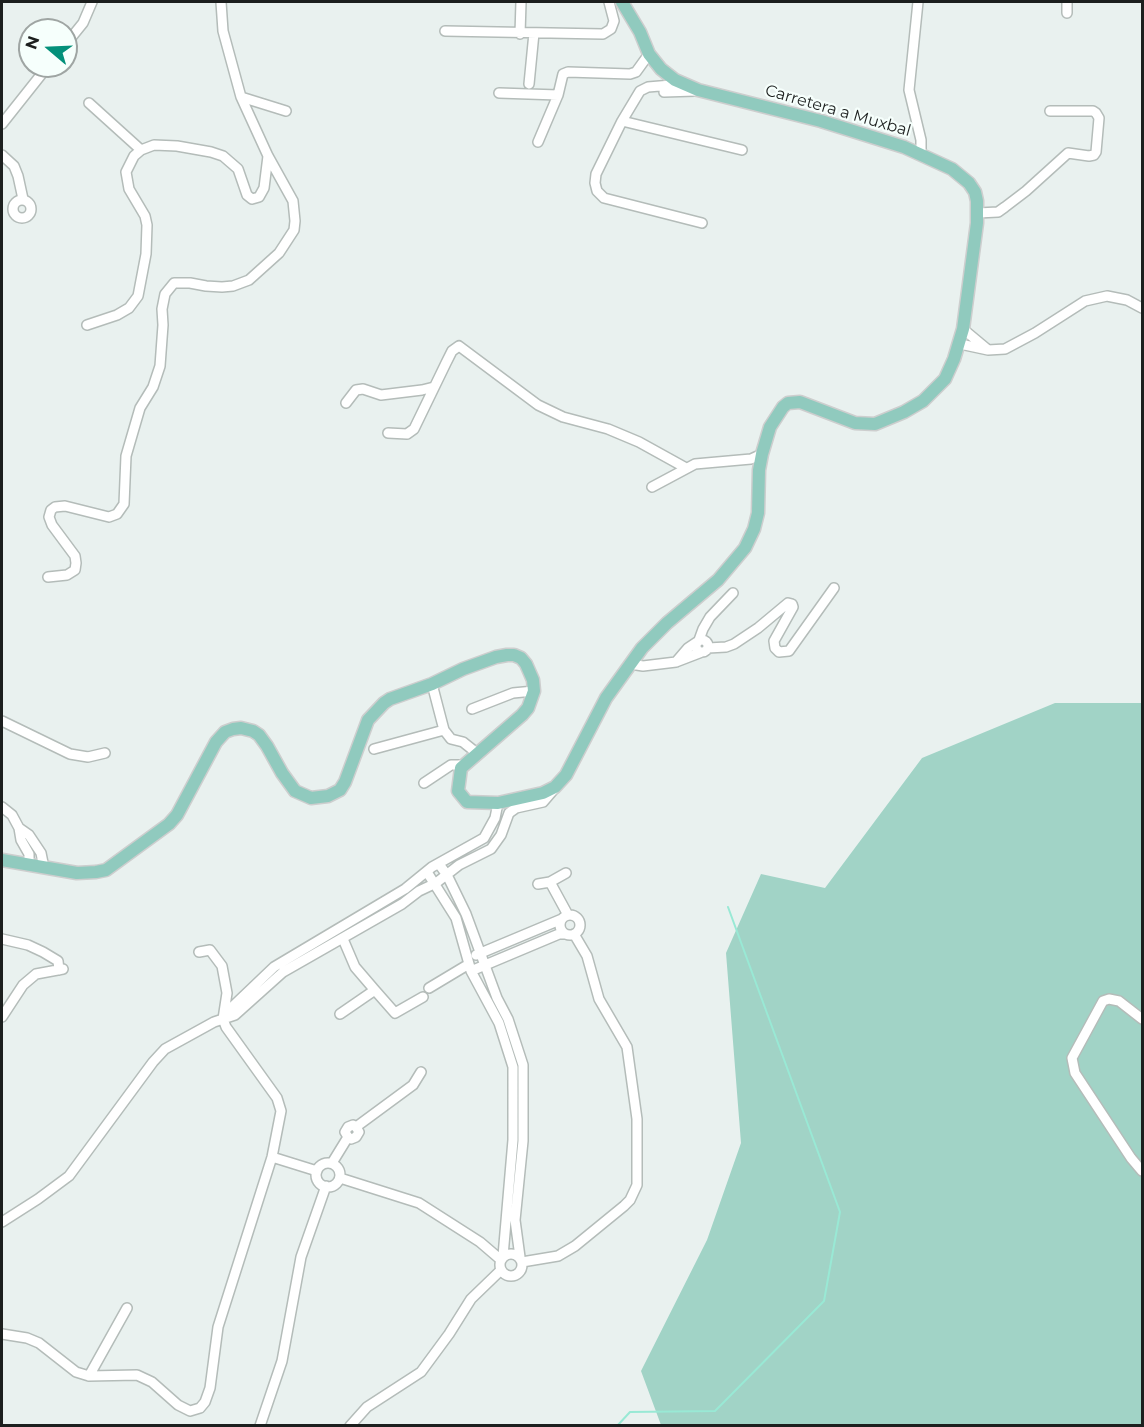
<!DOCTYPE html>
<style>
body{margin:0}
#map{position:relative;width:1144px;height:1427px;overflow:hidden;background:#e9f1ef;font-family:Montserrat,sans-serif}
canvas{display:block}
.frame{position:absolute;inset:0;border:3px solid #1c1f1e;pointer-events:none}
.north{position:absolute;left:18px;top:18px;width:60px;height:60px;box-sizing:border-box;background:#f6fffc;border:2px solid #9fa5a3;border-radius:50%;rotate:289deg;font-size:16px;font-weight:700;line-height:24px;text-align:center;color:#1c1f1e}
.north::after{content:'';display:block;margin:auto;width:21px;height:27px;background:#03907a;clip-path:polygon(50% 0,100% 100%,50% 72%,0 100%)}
</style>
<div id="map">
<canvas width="1144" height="1427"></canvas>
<div class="frame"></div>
<div class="north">N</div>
</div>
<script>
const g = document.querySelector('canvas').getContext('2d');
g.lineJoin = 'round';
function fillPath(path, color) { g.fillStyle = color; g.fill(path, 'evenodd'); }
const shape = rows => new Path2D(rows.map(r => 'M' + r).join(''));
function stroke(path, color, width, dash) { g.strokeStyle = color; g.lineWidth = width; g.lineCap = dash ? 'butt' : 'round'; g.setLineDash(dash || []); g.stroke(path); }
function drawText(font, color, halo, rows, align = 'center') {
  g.font = font + ' Montserrat,sans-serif'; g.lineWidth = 4.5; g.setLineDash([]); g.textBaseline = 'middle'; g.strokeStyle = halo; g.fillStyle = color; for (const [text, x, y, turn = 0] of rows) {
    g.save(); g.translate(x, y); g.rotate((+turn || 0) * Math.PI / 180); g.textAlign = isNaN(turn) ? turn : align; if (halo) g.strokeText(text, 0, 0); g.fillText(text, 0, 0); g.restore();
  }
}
const green = shape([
 [1055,703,1142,703,1142,1425,661,1425,641,1371,707,1240,741,1143,726,953,761,874,825,888,922,758]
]);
const stream = shape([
 [617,1426,630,1412,715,1411,824,1301,840,1212,728,907]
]);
const minor = shape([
 [918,2,909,90,921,140,921,153],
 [1067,2,1067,13],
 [445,31,603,34,611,29,614,21,609,2],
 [520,34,521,2],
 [66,44,83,23,92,2],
 [529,84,534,33],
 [683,84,648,87,640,91,622,121,596,174,595,183,597,191,604,198,702,223],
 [664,92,695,91],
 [499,93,558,95],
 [241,97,286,111],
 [89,103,141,150,154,145,177,146,211,152,223,156,238,169,247,195,252,199,259,197,264,188,268,156],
 [622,121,742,150],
 [2,124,48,66],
 [538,142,558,95,563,74,568,72,630,74,636,72,649,54],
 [2,155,14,166,18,176,23,199],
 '13 209a9 9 0 1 1 18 0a9 9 0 1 1-18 0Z',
 [978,213,998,212,1005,207,1026,191,1068,153,1089,156,1094,155,1096,152,1099,118,1096,113,1093,111,1050,111],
 [87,325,117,315,129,308,138,296,146,254,147,225,145,216,129,189,126,172,134,156,141,150],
 [963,329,987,349],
 [960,344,988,350,1005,349,1035,333,1085,301,1107,296,1127,300,1142,308],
 [346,403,356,390,363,389,381,395,422,390,434,387],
 [388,433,407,434,414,429,446,363,452,351,459,346,538,405,563,417,608,429,639,442,686,468],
 [652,487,695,464,751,459,762,454],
 [48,577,67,575,75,570,76,563,75,556,52,525,49,517,51,510,55,507,65,506,109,517,117,514,124,504,126,456,140,408,153,387,160,366,163,325,162,309,165,294,174,283,190,283,206,286,222,287,233,286,249,280,279,253,294,230,295,221,293,201,268,156,241,97,223,31,221,2],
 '696 646a6 6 0 1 1 12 0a6 6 0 1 1-12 0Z',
 [699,640,703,629,710,617,733,593],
 [708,648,726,647,734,644,758,628,788,603,792,604,793,607,774,641,775,648,779,652,789,651,834,588],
 [676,662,688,648,697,642],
 [630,664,643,666,676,662,702,652],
 [432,684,444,730,451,739,463,742,478,754],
 [472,709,513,693,534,691],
 [2,721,70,754,88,757,105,753],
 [374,749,444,730],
 [424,783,451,765,464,765],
 [2,807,12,815,19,828,21,840,29,854,29,865],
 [19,828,29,835,41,853,44,868],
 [439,864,447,875,466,914,497,998,508,1019,523,1065,523,1141,515,1220,520,1257],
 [427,872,456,918,471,971,499,1023,513,1067,513,1140,503,1256],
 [550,882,566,873],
 [538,884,550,882,568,915],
 '560 925a10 10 0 1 1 20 0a10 10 0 1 1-20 0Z',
 [2,939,28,945,43,952,58,961,59,970],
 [476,955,562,919],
 [471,971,559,934,565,934],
 [373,988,395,1013,423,997],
 [429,988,469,964],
 [340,1014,372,992,373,988,355,967,343,939],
 [2,1017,23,985,36,974,63,969],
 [224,1017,230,1009,274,967,405,889,432,867,484,838,495,818,498,803],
 [1142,1019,1119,1001,1109,999,1103,1001,1072,1058,1075,1073,1131,1158,1142,1171],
 [356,1127,359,1132,356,1137,351,1139,348,1137,345,1132,348,1127,353,1125,356,1127,413,1085,421,1072],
 [272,1157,317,1171],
 [332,1163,348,1137],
 '316 1175a12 12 0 1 1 24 0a12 12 0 1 1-24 0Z',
 [340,1178,419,1203,480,1242,501,1260],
 [2,1222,38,1199,69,1176,153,1062,165,1049,214,1022,235,1015,283,972,402,904,419,891,436,883,459,865,491,849,501,835,509,813,516,808,543,802,555,788],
 '500 1265a11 11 0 1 1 22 0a11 11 0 1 1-22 0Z',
 [522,1262,558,1256,575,1246,624,1206,630,1200,637,1185,637,1119,627,1047,599,999,587,956,574,934],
 [2,1334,27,1338,39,1343,76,1372,89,1376,137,1375,152,1382,178,1405,190,1411,200,1408,205,1402,210,1388,218,1327,272,1157,281,1111,277,1098,226,1027,223,1019,227,993,222,966,210,950,199,952],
 [89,1376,127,1308],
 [260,1426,282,1361,301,1257,326,1186],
 [350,1426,367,1407,421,1372,449,1334,471,1299,501,1270]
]);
const major = shape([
 [2,860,77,873,96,872,106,870,169,824,177,815,216,742,225,732,233,729,241,728,253,731,259,735,267,746,282,773,295,791,311,798,328,796,340,790,345,782,368,720,384,703,390,699,432,684,463,669,496,657,507,655,514,655,521,658,526,664,533,680,534,691,528,708,522,715,461,768,458,791,467,802,498,803,543,793,555,787,566,775,606,698,642,648,667,623,718,580,745,548,754,529,758,513,759,470,762,454,770,427,783,407,788,403,800,402,855,423,875,424,904,412,923,401,945,379,954,359,963,329,977,223,977,201,975,192,969,183,952,169,904,147,821,121,698,90,675,80,661,69,649,54,640,32,622,2]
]);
const streetNames = [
 ["Carretera a Muxbal",838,111,16]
];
fillPath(green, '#a1d3c6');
stroke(stream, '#99e9d5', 2);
stroke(minor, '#b4bcb9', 12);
stroke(major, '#cdcece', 15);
stroke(minor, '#fff', 9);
stroke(major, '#90cabe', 12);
drawText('16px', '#1c1f1e', '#f6fffc', streetNames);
</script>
